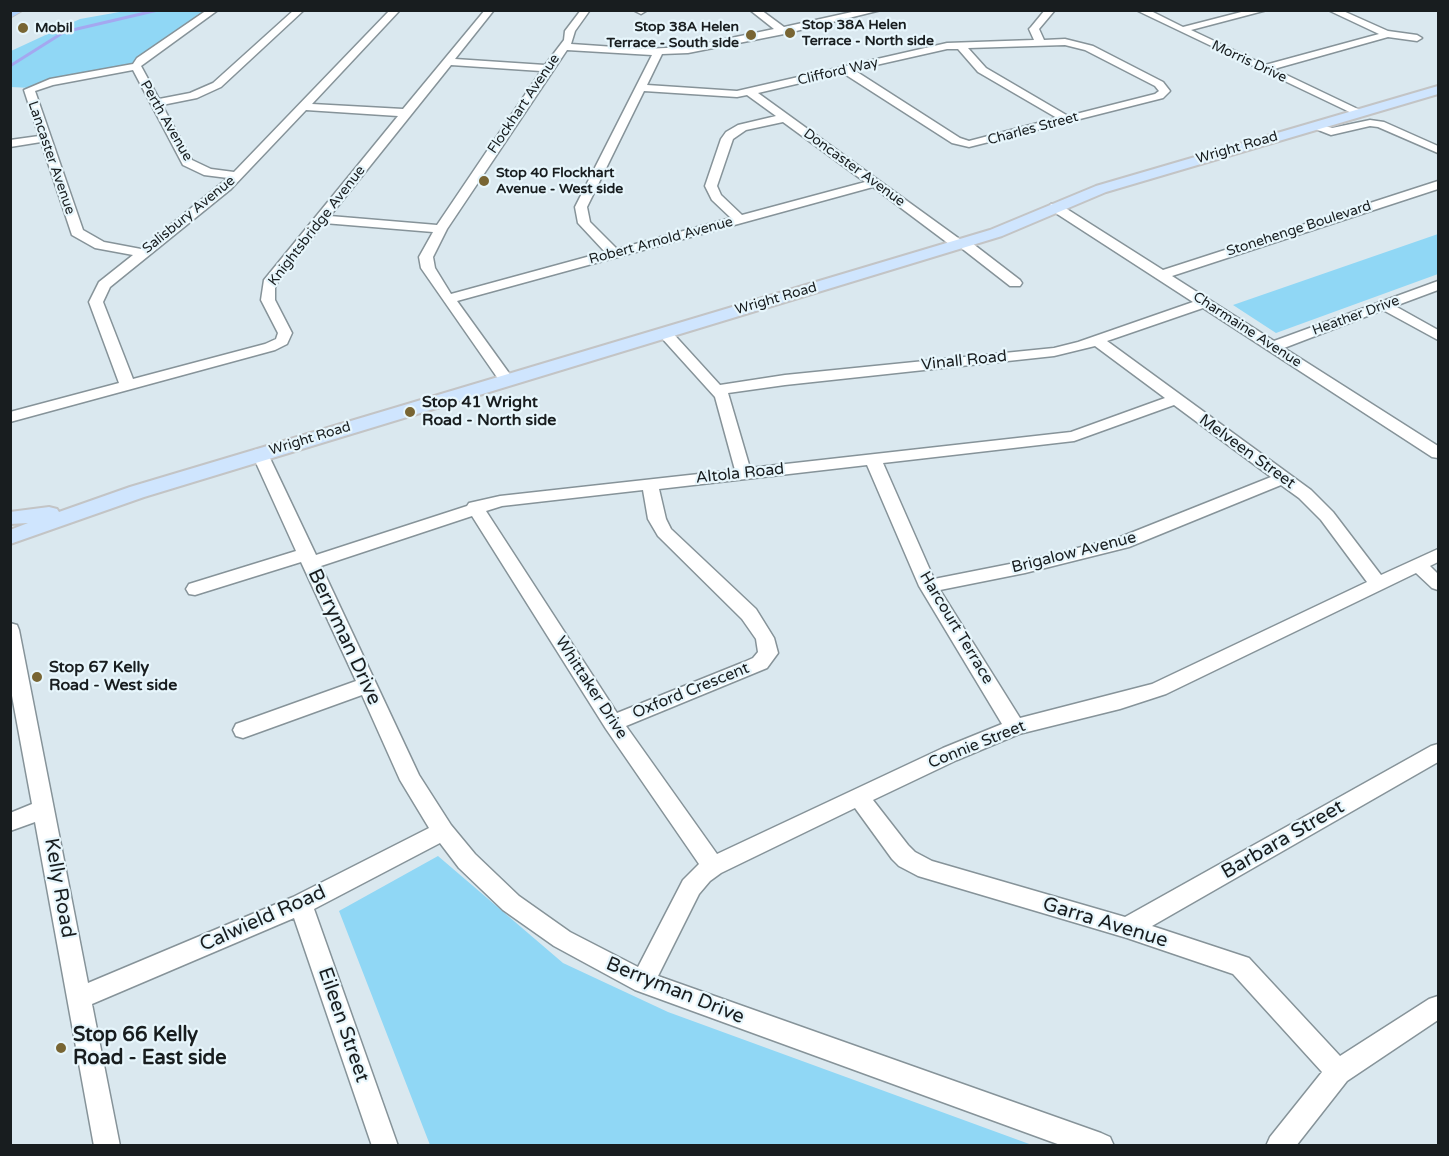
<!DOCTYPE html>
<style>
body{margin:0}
#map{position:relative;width:1449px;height:1156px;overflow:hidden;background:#dae8ef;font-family:"Varela Round",sans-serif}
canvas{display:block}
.frame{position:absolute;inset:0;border:12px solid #181d1f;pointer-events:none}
</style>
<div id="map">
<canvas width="1449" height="1156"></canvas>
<div class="frame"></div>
</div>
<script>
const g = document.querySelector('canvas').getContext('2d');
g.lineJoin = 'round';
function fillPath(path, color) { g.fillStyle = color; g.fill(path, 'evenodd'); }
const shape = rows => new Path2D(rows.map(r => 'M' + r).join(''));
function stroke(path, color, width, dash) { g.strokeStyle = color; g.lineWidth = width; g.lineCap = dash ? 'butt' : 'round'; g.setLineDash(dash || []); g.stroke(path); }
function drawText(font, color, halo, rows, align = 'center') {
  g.font = font + ' "Varela Round",sans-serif'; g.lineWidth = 4.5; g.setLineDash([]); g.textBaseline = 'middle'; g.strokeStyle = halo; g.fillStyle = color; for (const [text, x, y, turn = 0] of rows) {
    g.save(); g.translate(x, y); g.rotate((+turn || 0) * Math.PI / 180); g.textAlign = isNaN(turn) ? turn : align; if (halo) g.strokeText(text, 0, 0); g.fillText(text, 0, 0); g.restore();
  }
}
const green = shape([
 [125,11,214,11,136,66,31,88,11,87,11,51,80,19],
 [1438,234,1438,274,1276,333,1233,305],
 [438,856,563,963,668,1012,1032,1145,430,1145,339,911]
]);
const stream = shape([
 [10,66,64,32,158,10]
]);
const minor = shape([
 [207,10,218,10,141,66,159,99,190,93,213,83,294,10,304,10,221,87,197,98,162,105,192,160,211,169,234,172,390,10,400,10,312,104,403,109,485,10,494,10,455,59,545,65,564,40,565,31,581,10,590,10,575,31,571,44,644,49,688,47,774,29,750,10,761,10,784,27,861,10,881,10,784,34,688,53,662,54,647,85,737,91,947,43,1034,40,1029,29,1031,27,1045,10,1055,10,1039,29,1044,40,1065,39,1093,46,1163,82,1170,91,1163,98,969,147,952,143,843,73,758,93,961,240,968,240,1020,280,1022,283,1020,286,1010,286,960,247,953,247,873,187,457,301,514,380,506,385,501,383,421,268,419,257,433,232,324,223,278,281,275,288,275,300,292,333,287,344,275,350,10,422,10,412,119,383,89,302,99,282,133,255,95,248,72,235,41,142,10,147,10,140,39,136,24,90,50,79,133,64,137,58,207,10],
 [1065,45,1085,50,1155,86,1159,91,1155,94,1068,116,986,68,968,48,1065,45],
 [947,49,958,49,978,72,1057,118,969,141,960,138,854,70,947,49],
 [567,50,652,55,575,207,578,223,605,252,451,294,435,268,433,257,447,229,567,50],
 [451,65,541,71,437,225,330,216,451,65],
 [133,70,183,165,204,175,228,178,141,249,104,242,83,230,35,91,53,85,133,70],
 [644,91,737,97,747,95,776,116,738,125,726,132,721,139,705,186,712,200,731,218,617,249,590,222,587,207,644,91],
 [306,110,398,116,264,280,261,300,278,333,276,339,265,344,133,379,103,302,110,287,231,189,306,110],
 [783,122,865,182,742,215,721,195,717,186,733,139,746,130,783,122],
 [633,10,645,10,646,11,641,14,633,10],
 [1136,10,1149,10,1183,27,1249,10,1267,10,1191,30,1265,65,1379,34,1328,10,1341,10,1388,31,1417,35,1422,38,1417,41,1388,37,1274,69,1362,111,1362,115,1358,116,1136,10],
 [1370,120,1384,122,1438,146,1438,153,1378,127,1370,126,1331,135,1308,126,1314,123,1332,128,1370,120],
 [1438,181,1438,189,1172,276,1274,341,1438,281,1438,290,1395,306,1438,330,1438,340,1383,310,1284,348,1438,446,1438,458,1432,457,1203,308,1107,341,1311,490,1333,512,1381,575,1438,549,1438,562,1430,566,1438,574,1438,590,1432,588,1416,573,1166,694,1120,709,1019,734,957,760,873,800,908,845,915,852,932,861,1125,917,1431,746,1438,744,1438,762,1152,926,1249,958,1340,1056,1429,999,1438,996,1438,1020,1347,1081,1296,1146,1266,1146,1270,1137,1322,1072,1233,974,1127,938,918,876,899,866,892,859,855,808,721,873,710,881,699,894,658,976,1101,1133,1110,1137,1114,1146,1063,1146,635,990,554,946,503,910,459,868,440,843,314,909,398,1146,372,1146,294,918,92,1004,120,1146,94,1146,35,822,10,831,10,813,32,804,10,685,10,623,17,625,19,630,88,983,293,897,429,828,400,780,362,695,243,738,236,736,233,730,236,724,356,681,301,562,195,595,189,594,186,589,189,584,296,551,252,454,254,450,260,449,268,454,316,555,467,506,469,503,500,496,735,470,715,397,659,335,657,332,659,329,669,329,720,385,785,375,1054,348,1078,342,1193,302,1051,210,1049,207,1051,204,1059,204,1163,270,1438,181],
 [1095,346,1165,398,1071,432,750,468,728,393,785,385,1054,356,1095,346],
 [1174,405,1271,477,1118,538,1025,561,934,579,883,463,1074,441,1174,405],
 [867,465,919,586,1002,724,943,748,717,854,626,726,767,668,778,653,774,638,756,609,671,529,666,519,659,489,867,465],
 [1281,485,1299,498,1321,520,1367,582,1152,684,1020,718,940,590,1025,573,1129,547,1281,485],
 [643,490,648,519,658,536,742,619,756,639,758,652,753,658,744,662,617,713,486,511,502,506,643,490],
 [472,516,606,729,699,864,683,880,638,967,570,932,519,896,475,854,451,825,419,775,321,566,472,516]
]);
const major = shape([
 [1438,86,1438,94,1106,192,1002,236,144,497,10,544,10,530,28,523,10,524,10,512,49,507,57,509,59,512,130,487,990,230,1096,186,1438,86]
]);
const highway = shape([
 [10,10,24,10,10,18,10,10]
]);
const markers = [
 [23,28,6,"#786533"],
 [790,33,6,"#786533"],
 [751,35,6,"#786533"],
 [484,181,6,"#786533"],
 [410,412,6,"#786533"],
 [37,677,6,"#786533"],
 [61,1048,6,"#786533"]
];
const farPoinames = [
 ["Stop 38A Helen",802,25],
 ["Terrace - North side",802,41],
 ["Stop 38A Helen",739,27,"right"],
 ["Terrace - South side",739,43,"right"],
 ["Mobil",35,28],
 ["Stop 40 Flockhart",496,173],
 ["Avenue - West side",496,189]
];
const farStreetnames = [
 ["Morris Drive",1249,62,25],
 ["Clifford Way",838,72,-13],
 ["Flockhart Avenue",524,104,-56],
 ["Perth Avenue",166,121,60],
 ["Charles Street",1033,129,-15],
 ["Wright Road",1237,148,-16],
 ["Lancaster Avenue",51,158,71],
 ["Doncaster Avenue",854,168,36],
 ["Salisbury Avenue",189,215,-39],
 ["Knightsbridge Avenue",317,226,-52],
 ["Stonehenge Boulevard",1299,229,-18],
 ["Robert Arnold Avenue",661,241,-15],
 ["Wright Road",776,299,-16],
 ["Heather Drive",1356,316,-20],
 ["Charmaine Avenue",1247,330,33],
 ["Wright Road",310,439,-17]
];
const streetNames = [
 ["Vinall Road",964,361,-6],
 ["Melveen Street",1247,452,36],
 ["Altola Road",740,474,-6],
 ["Brigalow Avenue",1074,553,-14],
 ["Harcourt Terrace",956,628,59],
 ["Whittaker Drive",591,688,57],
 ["Oxford Crescent",691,691,-22],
 ["Connie Street",977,745,-22]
];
const poiNames = [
 ["Stop 41 Wright",422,403],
 ["Road - North side",422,421],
 ["Stop 67 Kelly",49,668],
 ["Road - West side",49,686]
];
const nearStreetnames = [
 ["Berryman Drive",344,637,65],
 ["Barbara Street",1283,840,-30],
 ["Kelly Road",59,888,80],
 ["Calwield Road",263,919,-24],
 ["Garra Avenue",1105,923,17],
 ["Berryman Drive",675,991,22],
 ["Eileen Street",343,1025,71]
];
const nearPoinames = [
 ["Stop 66 Kelly",73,1036],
 ["Road - East side",73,1059]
];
fillPath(green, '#90d7f5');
stroke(stream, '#a4a8f0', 3);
stroke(minor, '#869399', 3);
stroke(major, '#c3c4c5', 4);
stroke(highway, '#c3c4c5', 2);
fillPath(minor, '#fff');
fillPath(major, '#cfe5fe');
fillPath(highway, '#afd3fe');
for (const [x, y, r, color] of markers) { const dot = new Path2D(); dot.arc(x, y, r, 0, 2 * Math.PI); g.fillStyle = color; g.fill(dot); stroke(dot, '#e7f6fc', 2); }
drawText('bold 14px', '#181d1f', '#e7f6fc', farPoinames, 'left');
drawText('14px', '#181d1f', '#e7f6fc', farStreetnames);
drawText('16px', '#181d1f', '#e7f6fc', streetNames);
drawText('bold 16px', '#181d1f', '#e7f6fc', poiNames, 'left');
drawText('20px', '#181d1f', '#e7f6fc', nearStreetnames);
drawText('bold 20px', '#181d1f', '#e7f6fc', nearPoinames, 'left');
</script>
